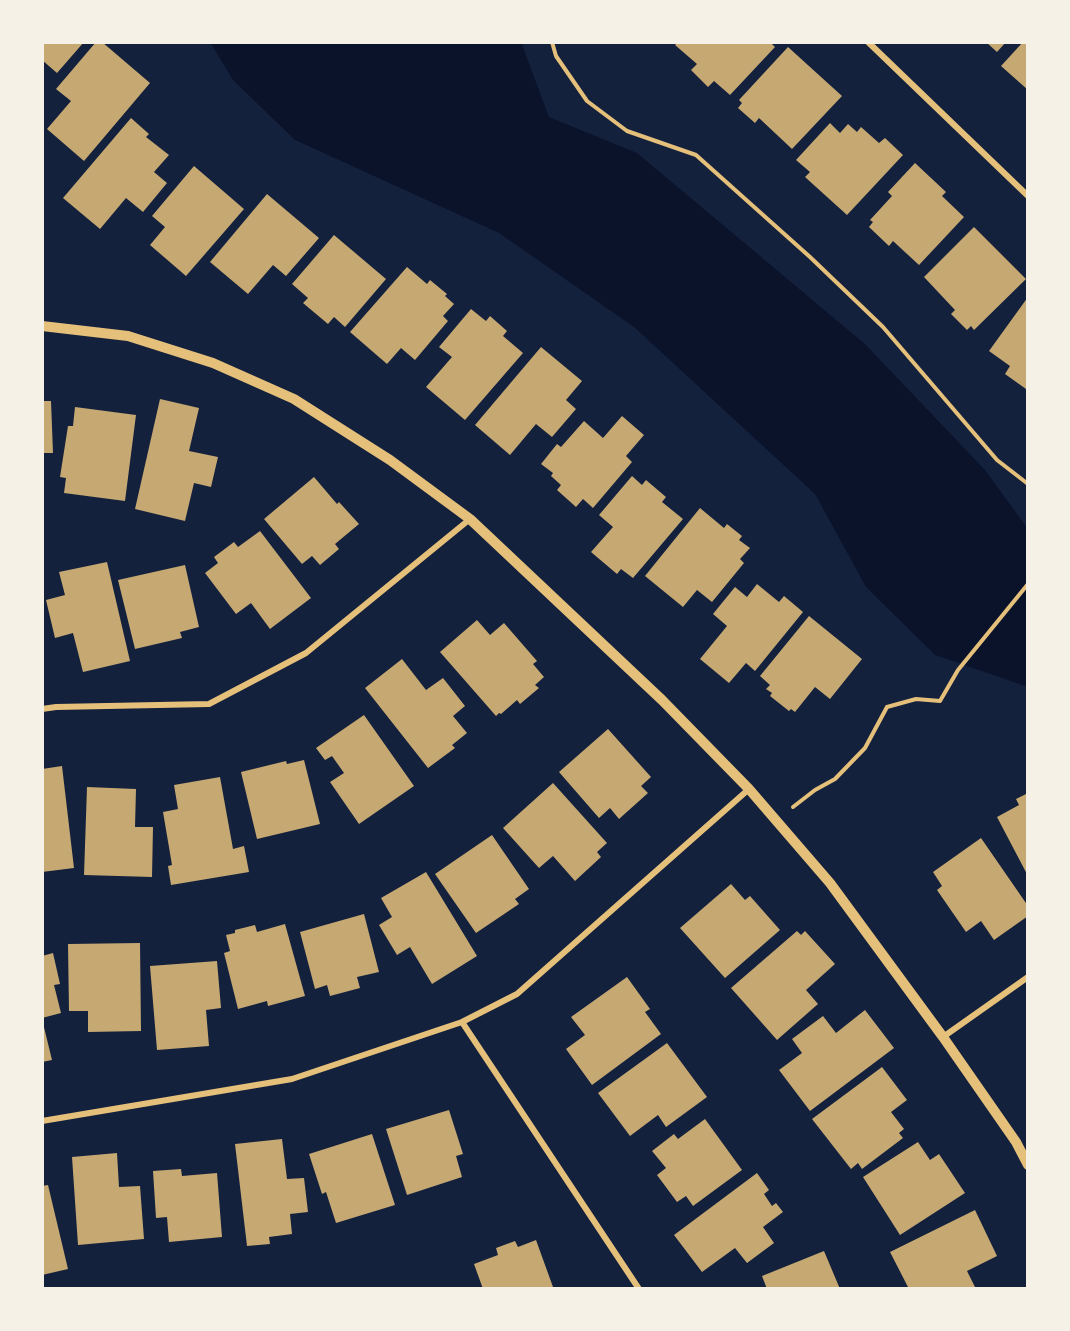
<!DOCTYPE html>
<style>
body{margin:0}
#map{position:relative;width:1070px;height:1331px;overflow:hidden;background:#14213d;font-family:Cabin,sans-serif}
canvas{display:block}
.frame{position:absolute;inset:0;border:44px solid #f6f1e7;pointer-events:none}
</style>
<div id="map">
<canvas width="1070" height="1331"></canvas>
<div class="frame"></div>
</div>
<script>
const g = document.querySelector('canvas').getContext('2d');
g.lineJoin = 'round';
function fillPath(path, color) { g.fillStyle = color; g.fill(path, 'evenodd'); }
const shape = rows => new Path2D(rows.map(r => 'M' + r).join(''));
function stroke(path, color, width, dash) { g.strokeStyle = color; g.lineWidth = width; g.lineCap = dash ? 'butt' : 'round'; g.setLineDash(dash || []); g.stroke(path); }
const water = shape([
 [210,42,521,42,549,117,637,153,865,344,985,470,1028,529,1028,687,935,655,866,587,815,494,634,327,499,233,295,140,233,80]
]);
const building = shape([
 [42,42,84,42,57,73,42,60],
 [96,42,102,42,150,83,84,161,47,129,71,101,56,89],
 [678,42,770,42,775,47,730,95,714,81,708,87,691,70,697,64,675,45],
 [986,42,1006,42,997,52],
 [1023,42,1028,42,1028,90,1001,66],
 [788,47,842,96,792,149,759,118,755,123,738,108,742,103,739,100],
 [131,118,149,134,146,137,169,155,154,172,167,183,143,212,126,198,100,229,63,198],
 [830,123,840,133,848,124,857,132,861,127,879,143,885,138,903,155,847,215,805,177,810,172,796,160],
 [915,163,946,192,942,196,964,217,919,265,893,241,889,246,869,227,873,222,870,220,892,196,888,192],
 [194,166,244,209,186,276,150,245,165,227,152,216],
 [267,194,319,238,286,276,273,265,248,294,210,262],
 [974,227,1026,279,974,330,971,326,967,330,951,314,955,310,924,277],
 [334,235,386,279,345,327,334,317,328,324,303,303,308,298,292,284],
 [407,267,427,284,430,280,447,294,445,296,454,304,443,316,448,321,415,360,401,348,387,364,350,332],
 [1028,297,1028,386,1026,389,1005,374,1010,366,989,351],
 [471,309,486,321,490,316,507,331,503,336,523,353,465,420,426,387,452,357,439,347],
 [541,347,582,381,566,400,576,409,552,437,536,424,510,455,475,425],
 [160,399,199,408,189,451,218,457,211,487,194,483,185,521,135,509],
 [42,401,51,401,53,453,42,453],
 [75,407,136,415,125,501,64,493,66,478,60,477,68,426,73,426],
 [622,416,644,435,626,456,632,462,593,508,583,499,576,507,557,490,561,485,551,476,553,473,541,464,557,444,561,447,584,421,603,438],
 [632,476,642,485,646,480,666,497,662,502,683,519,633,578,621,569,617,574,591,552,613,527,599,515],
 [314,477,337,504,339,502,359,524,335,544,339,549,320,565,312,556,302,564,264,519],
 [700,508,724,528,727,524,742,536,739,540,750,548,740,559,744,563,712,602,697,590,683,607,645,576],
 [260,531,311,598,270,629,251,603,236,614,205,573,218,563,214,557,234,542,238,547],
 [107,562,130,661,83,672,73,633,55,638,46,600,65,595,59,572],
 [185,565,199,627,180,632,182,638,135,649,118,580],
 [757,584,779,602,784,596,803,612,755,671,746,663,729,683,700,659,727,626,713,614,735,587,747,597],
 [809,616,862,659,830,699,815,687,795,712,791,709,789,711,770,696,772,693,766,689,770,685,760,676],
 [477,620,490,635,504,623,537,661,533,664,544,677,535,685,539,688,520,704,517,700,501,714,499,713,496,716,440,652],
 [402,659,426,690,443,678,465,706,453,716,467,733,452,745,455,748,428,768,365,688],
 [364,715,414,786,359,824,330,782,344,773,332,756,325,760,316,748],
 [608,729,651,777,641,786,648,793,619,819,610,808,599,818,559,772],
 [304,760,320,824,257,839,241,772,286,761,287,764],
 [62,766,74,868,42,872,42,769],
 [220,777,233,849,244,846,249,872,171,885,168,866,172,865,163,812,178,809,174,785],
 [553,783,607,843,597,852,601,857,575,881,553,856,539,868,503,828],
 [87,787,136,789,135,827,153,827,152,877,84,875],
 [1028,793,1028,876,997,817,1019,805,1016,799],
 [492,835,529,889,515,899,519,904,476,933,435,874],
 [981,838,1028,906,1028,916,994,940,981,921,966,932,937,890,942,886,933,872],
 [426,872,477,956,432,984,410,947,397,955,379,925,392,917,381,898],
 [731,884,745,900,750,896,780,930,725,978,680,928],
 [364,914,379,972,357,977,360,988,330,996,327,985,315,989,300,932],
 [285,924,305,996,268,1006,267,1001,238,1009,224,953,230,951,226,935,235,933,235,930,255,925,257,932],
 [797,931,801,935,805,931,835,964,806,990,818,1004,777,1040,731,988],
 [140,943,141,1031,88,1032,88,1011,69,1011,68,944],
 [53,953,60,984,54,985,61,1013,42,1018,42,956],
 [217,961,221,1008,206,1010,209,1046,157,1050,150,966],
 [627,977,650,1009,645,1012,661,1034,592,1085,566,1049,585,1035,571,1017],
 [865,1010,894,1048,810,1111,779,1070,802,1053,792,1039,823,1016,836,1033],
 [42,1019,52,1060,42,1062],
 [667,1043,707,1097,666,1127,658,1115,630,1136,598,1093],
 [882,1067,907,1100,891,1112,904,1129,899,1133,903,1138,862,1169,858,1163,851,1169,812,1119],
 [449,1110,463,1154,456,1156,462,1177,407,1195,386,1129],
 [705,1119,742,1170,693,1206,686,1196,677,1202,657,1175,666,1168,652,1151,674,1134,678,1139],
 [372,1134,395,1205,336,1223,326,1192,322,1194,309,1154],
 [282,1139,287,1179,304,1178,308,1212,290,1214,292,1234,269,1237,270,1244,247,1246,235,1144],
 [918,1142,930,1160,939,1154,965,1193,900,1235,863,1177],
 [117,1153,119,1187,140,1186,144,1239,78,1245,72,1157],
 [181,1169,182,1176,217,1173,222,1237,169,1242,167,1217,156,1218,153,1171],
 [757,1173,769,1190,764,1194,772,1206,776,1203,783,1212,763,1227,774,1243,747,1263,735,1248,702,1272,674,1235],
 [48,1185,68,1269,42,1275,42,1186],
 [975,1210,997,1256,967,1271,976,1289,909,1289,890,1252],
 [536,1240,553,1287,546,1289,483,1289,474,1264,498,1255,496,1248,515,1241,518,1247],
 [824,1251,840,1289,767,1289,762,1276]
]);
const path = shape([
 [552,42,556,56,587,101,627,131,696,155,810,257,883,327,997,460,1028,484],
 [793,807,815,790,835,779,865,748,887,707,916,699,940,701,958,670,1028,584]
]);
const minor = shape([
 [868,42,1028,196],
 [42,709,56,707,209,704,306,653,470,519],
 [462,1022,517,994,749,789],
 [943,1037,1028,977],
 [42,1121,292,1079,462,1022,639,1289]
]);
const tertiary = shape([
 [42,326,128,336,213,363,294,399,390,460,470,519,662,700,749,789,830,883,943,1037,1016,1142,1028,1165]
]);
fillPath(water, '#0b132b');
fillPath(building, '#c6a872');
stroke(path, '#e5c07b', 4);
stroke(minor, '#e5c07b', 6);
stroke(tertiary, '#e5c07b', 10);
</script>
